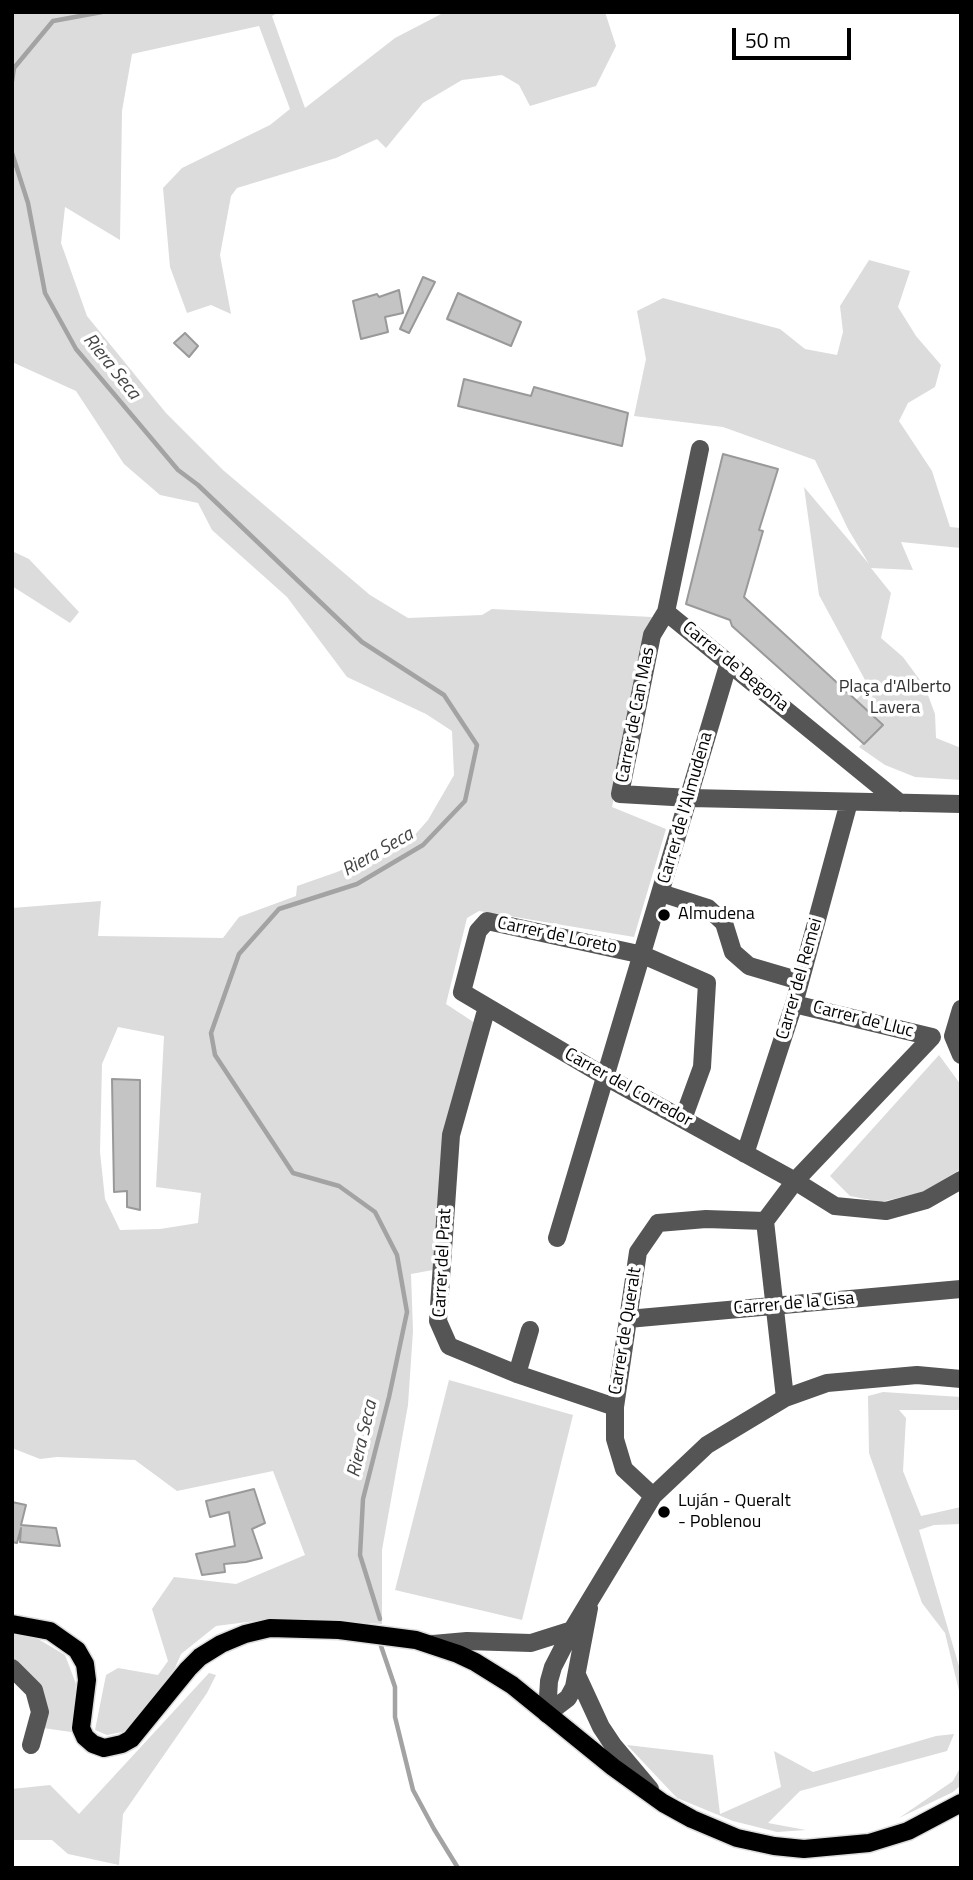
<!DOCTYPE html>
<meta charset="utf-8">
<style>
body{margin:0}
#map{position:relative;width:973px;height:1880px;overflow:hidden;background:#fff;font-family:"Titillium Web",sans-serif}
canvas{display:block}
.frame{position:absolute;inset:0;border:14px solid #000;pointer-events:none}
.scale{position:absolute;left:732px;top:28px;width:119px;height:32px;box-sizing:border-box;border:4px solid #000;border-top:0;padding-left:9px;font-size:21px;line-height:24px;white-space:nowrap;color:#000;-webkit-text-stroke:5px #fff;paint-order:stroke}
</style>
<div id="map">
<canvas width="973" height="1880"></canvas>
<div class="frame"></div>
<div class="scale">50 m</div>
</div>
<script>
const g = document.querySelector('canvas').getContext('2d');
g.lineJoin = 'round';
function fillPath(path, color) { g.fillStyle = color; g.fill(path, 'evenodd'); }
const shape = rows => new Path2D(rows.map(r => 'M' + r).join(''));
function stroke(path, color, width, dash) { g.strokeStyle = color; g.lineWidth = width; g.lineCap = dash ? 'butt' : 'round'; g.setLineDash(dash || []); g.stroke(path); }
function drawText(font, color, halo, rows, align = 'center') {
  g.font = font + ' "Titillium Web",sans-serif'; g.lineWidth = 7; g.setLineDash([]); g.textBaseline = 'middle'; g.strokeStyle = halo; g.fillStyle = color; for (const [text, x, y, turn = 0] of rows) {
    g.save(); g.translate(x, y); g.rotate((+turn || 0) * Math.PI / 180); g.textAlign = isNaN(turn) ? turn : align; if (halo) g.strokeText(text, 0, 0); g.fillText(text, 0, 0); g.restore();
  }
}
const green = shape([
 [12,12,279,12,272,16,305,108,395,38,445,12,605,12,616,46,596,86,530,106,519,85,502,75,462,80,423,103,386,148,377,139,336,158,237,188,231,196,220,255,231,314,211,305,187,313,170,267,163,188,182,168,270,125,290,109,259,26,132,54,122,111,120,240,65,207,61,243,87,316,166,413,223,470,370,595,408,618,482,615,492,609,652,617,612,807,666,829,634,937,479,911,467,918,446,1004,475,1023,433,1270,411,1274,413,1331,408,1405,382,1550,382,1624,279,1618,216,1626,181,1654,175,1668,127,1731,107,1735,95,1730,106,1675,118,1668,158,1675,168,1661,152,1609,174,1577,236,1584,305,1555,273,1471,177,1491,135,1460,57,1457,40,1459,12,1448,12,908,101,901,98,936,223,938,239,917,296,896,297,886,337,872,412,838,428,820,454,775,452,731,426,714,347,677,287,597,212,530,198,503,160,495,124,464,76,391,12,362],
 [118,1027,164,1036,156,1187,201,1193,198,1223,160,1229,120,1230,105,1199,100,1152,102,1064],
 [869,260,910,271,898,307,916,336,941,365,935,387,908,403,899,421,932,471,950,527,961,528,961,548,901,542,913,570,871,568,891,593,881,638,903,657,925,687,935,714,936,738,961,748,961,780,915,777,885,765,859,747,878,726,855,701,864,692,865,680,819,595,804,487,869,564,848,529,815,460,723,427,634,416,646,359,637,311,663,298,780,329,805,349,837,355,843,332,840,306],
 [12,551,29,559,79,612,70,623,12,586],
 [939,1055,961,1085,961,1169,923,1192,881,1202,850,1196,830,1176],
 [449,1380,573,1415,522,1620,395,1590],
 [883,1392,961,1397,961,1410,899,1410,906,1418,903,1471,921,1516,961,1507,961,1524,934,1525,919,1530,961,1673,961,1699,945,1633,922,1603,869,1453,868,1396],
 [12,1631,28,1633,65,1655,76,1684,71,1732,36,1727,40,1712,12,1668],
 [209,1673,216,1675,207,1693,123,1814,119,1865,68,1854,52,1840,12,1840,12,1789,50,1785,79,1814],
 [954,1734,947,1751,800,1791,768,1823,806,1830,777,1832,733,1821,677,1798,627,1745,713,1755,720,1814,781,1787,774,1751,813,1772,936,1736],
 [961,1766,961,1785,953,1792,899,1818,953,1781]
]);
const stream = shape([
 [12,81,14,68,53,21,102,12],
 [12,153,28,203,45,293,76,349,178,470,198,485,362,642,444,695,477,745,465,801,423,845,357,884,279,909,239,954,211,1033,215,1055,293,1173,339,1186,375,1212,397,1255,407,1312,389,1397,363,1499,360,1555,380,1619],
 [381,1646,395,1687,395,1717,413,1790,434,1829,458,1868]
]);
const building = shape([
 [423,277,435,282,409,333,400,329,423,277],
 [399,290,403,313,385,317,388,332,361,339,353,301,377,294,379,297,399,290],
 [458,293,521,322,511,346,447,319,458,293],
 [185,333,198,346,189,357,174,343,185,333],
 [464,379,531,396,534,387,628,413,622,446,458,406,464,379],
 [723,454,778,469,759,530,763,531,744,597,883,725,864,744,732,626,730,620,686,604,723,454],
 [112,1079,140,1080,140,1210,127,1207,127,1191,114,1192,112,1079],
 [254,1489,265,1523,252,1529,262,1558,246,1562,224,1564,225,1572,202,1575,196,1554,235,1546,229,1512,210,1517,206,1501,254,1489],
 [12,1502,26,1505,21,1525,56,1528,60,1546,20,1542,21,1528,17,1543,12,1542,12,1502]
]);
const minor = shape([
 [700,449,666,612,900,803],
 [666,612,652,635,620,794,690,798,961,804],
 [661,893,708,908,724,923,733,952,749,966,800,981],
 [487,1007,451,1135,438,1321,449,1346,517,1374,615,1407],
 [961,1009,953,1036,961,1055],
 [683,1119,702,1067,707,983,643,955,487,921,478,931,462,992,606,1077,795,1181,835,1206,886,1211,926,1200,961,1180],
 [745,1154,794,1004,849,802],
 [765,1221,795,1181,932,1037,794,1004],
 [765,1221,785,1398],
 [557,1238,729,662],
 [628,1319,961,1289],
 [517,1374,530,1330],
 [653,1496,624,1469,615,1439,615,1407,638,1252,658,1223,706,1219,765,1221],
 [433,1644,467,1641,531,1643,572,1630],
 [12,1668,34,1690,40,1712,31,1745],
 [577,1675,601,1727,613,1745,650,1789],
 [547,1714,549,1681,553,1667,572,1630,653,1496,707,1445,785,1398,827,1383,917,1375,961,1379],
 [547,1714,568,1698,574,1687,589,1608]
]);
const major = shape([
 [12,1624,50,1631,77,1650,85,1664,87,1680,81,1728,85,1737,93,1744,104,1748,122,1744,131,1739,188,1669,200,1657,221,1644,245,1634,270,1628,339,1630,416,1640,458,1654,475,1662,512,1685,613,1767,663,1803,692,1819,737,1838,774,1846,804,1849,869,1843,908,1831,961,1803]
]);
const markers = [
 [664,915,7,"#000"],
 [664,1512,7,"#000"]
];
const streetNames = [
 ["Carrer de Begoña",735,667,39],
 ["Carrer de Can Mas",636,715,-79],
 ["Carrer de l'Almudena",686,808,-74],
 ["Carrer de Loreto",557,936,12],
 ["Carrer del Remei",800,979,-74],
 ["Carrer de Lluc",863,1020,14],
 ["Carrer del Corredor",628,1088,29],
 ["Carrer del Prat",443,1263,-87],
 ["Carrer de la Cisa",794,1304,-5],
 ["Carrer de Queralt",626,1331,-81]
];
const parkNames = [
 ["Plaça d'Alberto",895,688],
 ["Lavera",895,709]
];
const poiNames = [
 ["Almudena",678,915],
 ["Luján - Queralt",678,1502],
 ["- Poblenou",678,1523]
];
const waterNames = [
 ["Riera Seca",111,367,51],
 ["Riera Seca",378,853,-30],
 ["Riera Seca",363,1439,-77]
];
fillPath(green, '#dcdcdc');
stroke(stream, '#a3a3a3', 4.5);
fillPath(building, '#c4c4c4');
stroke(building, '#999', 2);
stroke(major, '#dbdbdb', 21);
stroke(minor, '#555', 18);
stroke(major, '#000', 18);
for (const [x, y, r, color] of markers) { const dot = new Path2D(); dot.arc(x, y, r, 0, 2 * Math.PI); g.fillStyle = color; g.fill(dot); stroke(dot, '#fff', 2.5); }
drawText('18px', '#000', '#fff', streetNames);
drawText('18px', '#333', '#fff', parkNames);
drawText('18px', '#000', '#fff', poiNames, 'left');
drawText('italic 19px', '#444', '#fff', waterNames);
</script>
